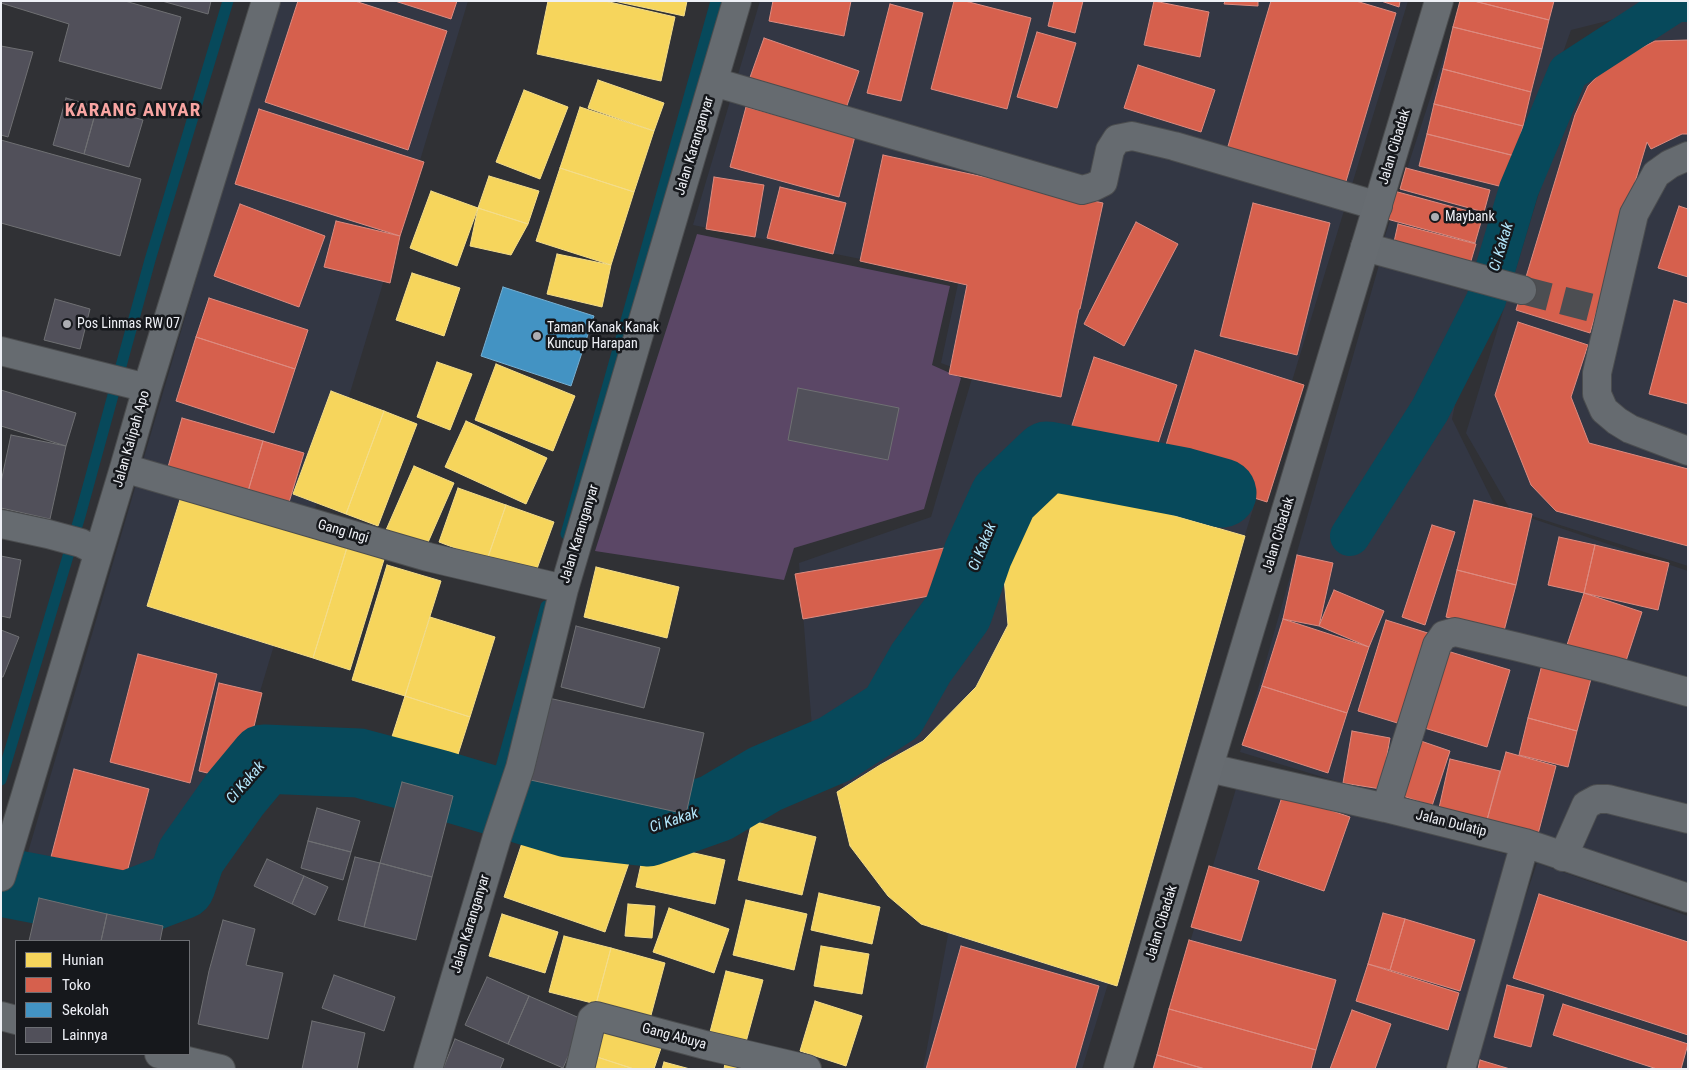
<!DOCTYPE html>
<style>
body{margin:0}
#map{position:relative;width:1689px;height:1070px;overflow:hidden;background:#303135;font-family:"Roboto Condensed",sans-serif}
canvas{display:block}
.frame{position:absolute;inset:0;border:2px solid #eef0f6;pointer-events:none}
.legend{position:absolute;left:15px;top:940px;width:175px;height:115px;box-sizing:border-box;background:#16181c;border:1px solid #6c6e73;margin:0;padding:6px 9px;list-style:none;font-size:15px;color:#eef0f6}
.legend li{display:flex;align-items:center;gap:10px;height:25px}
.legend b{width:25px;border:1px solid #6c6e73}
</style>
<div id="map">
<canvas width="1689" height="1070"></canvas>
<div class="frame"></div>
<ul class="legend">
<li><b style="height:14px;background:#f6d55c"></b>Hunian</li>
<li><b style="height:14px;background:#d6604d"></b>Toko</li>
<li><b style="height:14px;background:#4393c3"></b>Sekolah</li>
<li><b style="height:14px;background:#51505a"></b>Lainnya</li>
</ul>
</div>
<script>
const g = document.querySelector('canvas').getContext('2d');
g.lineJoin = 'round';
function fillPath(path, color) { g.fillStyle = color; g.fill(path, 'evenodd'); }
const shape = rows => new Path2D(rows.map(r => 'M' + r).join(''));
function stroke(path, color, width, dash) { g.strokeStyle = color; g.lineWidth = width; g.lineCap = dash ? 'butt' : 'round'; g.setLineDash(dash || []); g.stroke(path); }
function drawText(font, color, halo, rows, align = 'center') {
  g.font = font + ' "Roboto Condensed",sans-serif'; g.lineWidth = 5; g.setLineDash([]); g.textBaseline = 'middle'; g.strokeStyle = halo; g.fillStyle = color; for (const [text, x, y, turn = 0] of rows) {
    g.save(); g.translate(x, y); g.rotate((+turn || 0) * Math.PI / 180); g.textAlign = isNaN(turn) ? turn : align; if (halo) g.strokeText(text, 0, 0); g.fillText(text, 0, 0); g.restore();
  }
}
const built = shape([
 [278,1,468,1,237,768,194,856,150,883,26,859],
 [760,1,1408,1,1082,1069,923,1069,948,935,860,810,813,740,799,563,931,517,973,375,941,363,959,279,693,225],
 [1462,1,1688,1,1688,6,1627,16,1571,30,1483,277,1384,239],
 [1688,20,1688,566,1510,509,1466,433,1576,71,1608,33],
 [1379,265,1478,294,1452,419,1495,506,1688,571,1688,889,1649,876,1240,752],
 [1238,782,1513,856,1445,1069,1152,1069],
 [1537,863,1688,916,1688,1069,1467,1069]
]);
const green = shape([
 [697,234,950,286,932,365,961,378,924,509,794,548,784,580,595,551]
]);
const homes = shape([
 [548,1,605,1,675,17,661,81,537,54,548,1],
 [614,1,687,1,684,16,614,1],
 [598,80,664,103,654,131,588,108,598,80],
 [524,90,568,107,540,179,496,162,524,90],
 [580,107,654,131,634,192,560,168,580,107],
 [560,168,634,192,611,265,536,241,560,168],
 [489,176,539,191,528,224,478,208,489,176],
 [431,191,478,208,457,266,410,248,431,191],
 [478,208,528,224,511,255,470,246,478,208],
 [557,254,611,265,602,307,547,294,557,254],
 [412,273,460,288,444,336,396,320,412,273],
 [437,362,472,374,450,430,417,417,437,362],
 [496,364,575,396,553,451,475,420,496,364],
 [331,391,384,411,346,514,293,494,331,391],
 [384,411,417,424,378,526,346,514,384,411],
 [466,421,547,458,526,504,445,467,466,421],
 [414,466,454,483,426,547,386,530,414,466],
 [1047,479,1245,536,1117,986,921,924,888,896,850,846,837,792,880,765,923,741,976,687,1008,625,1003,565,1047,479],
 [458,488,506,505,487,560,439,542,458,488],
 [183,490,349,541,313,658,147,606,183,490],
 [506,505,554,522,534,577,487,560,506,505],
 [349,541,386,553,350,670,313,658,349,541],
 [387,565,441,581,405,696,352,680,387,565],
 [596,567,679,587,667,638,584,617,596,567],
 [430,617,495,637,470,717,405,696,430,617],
 [405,696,470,717,454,767,389,746,405,696],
 [752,821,816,837,802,895,738,880,752,821],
 [528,825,630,860,605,932,504,897,528,825],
 [646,842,725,860,715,904,636,887,646,842],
 [819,893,880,907,872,944,811,930,819,893],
 [746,900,807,914,794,970,733,955,746,900],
 [628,904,655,906,652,938,625,936,628,904],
 [669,908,729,929,714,973,653,952,669,908],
 [502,914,558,932,545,973,489,956,502,914],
 [564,936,611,948,596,1004,549,992,564,936],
 [821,946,869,954,862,994,814,986,821,946],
 [611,948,665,963,650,1019,596,1004,611,948],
 [726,971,763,980,746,1042,710,1032,726,971],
 [815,1001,862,1016,846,1066,800,1051,815,1001],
 [603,1027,662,1045,654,1069,634,1069,594,1056,603,1027],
 [594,1056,634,1069,590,1069,594,1056],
 [664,1062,690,1069,662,1069,664,1062],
 [725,1063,742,1069,724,1069,725,1063]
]);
const shops = shape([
 [298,1,355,1,447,31,408,150,265,102,298,1],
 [395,1,457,1,451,19,395,1],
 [773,1,851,1,844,36,769,21,773,1],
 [954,1,965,1,1031,18,1007,109,931,89,954,1],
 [1054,1,1083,1,1075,33,1048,26,1054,1],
 [1154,1,1209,12,1200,57,1144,45,1154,1],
 [1225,1,1258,1,1258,6,1224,4,1225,1],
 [1271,1,1356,1,1396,13,1344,188,1226,153,1271,1],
 [1381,1,1400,1,1399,7,1381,1],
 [1460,1,1474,1,1549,20,1542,49,1453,27,1460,1],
 [1474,1,1554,1,1549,20,1474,1],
 [890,4,923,13,901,101,867,93,890,4],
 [1453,27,1542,49,1531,92,1443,69,1453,27],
 [1037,32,1076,43,1057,108,1017,97,1037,32],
 [764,38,859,71,843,117,748,83,764,38],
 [1688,40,1688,134,1682,134,1651,149,1647,142,1590,333,1516,310,1575,115,1588,86,1609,64,1655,41,1688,40],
 [1138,65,1215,90,1201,132,1124,108,1138,65],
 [1443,69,1531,92,1523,126,1434,104,1443,69],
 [1434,104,1523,126,1515,156,1427,134,1434,104],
 [746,107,855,136,839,197,730,167,746,107],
 [259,109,424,162,400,236,235,184,259,109],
 [1427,134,1515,156,1507,188,1419,166,1427,134],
 [883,155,1103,203,1080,309,1079,309,1061,397,949,374,967,285,860,261,883,155],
 [1406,168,1490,190,1484,212,1400,189,1406,168],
 [714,177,764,185,755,237,706,229,714,177],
 [780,187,846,203,833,254,767,238,780,187],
 [1394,191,1483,215,1475,243,1387,219,1394,191],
 [1253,203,1330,223,1297,355,1220,336,1253,203],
 [240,204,325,236,299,307,214,276,240,204],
 [1679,206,1688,209,1688,277,1658,268,1679,206],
 [336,221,400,236,390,283,324,267,336,221],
 [1136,222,1178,244,1124,346,1084,324,1136,222],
 [1398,224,1476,244,1468,271,1392,251,1398,224],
 [209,298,308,330,295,369,196,337,209,298],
 [1674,300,1688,304,1688,404,1649,394,1674,300],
 [1518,322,1588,345,1571,397,1589,443,1688,469,1688,546,1556,511,1531,485,1495,395,1518,322],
 [196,337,295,369,274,433,176,401,196,337],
 [1195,350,1304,385,1267,502,1159,468,1195,350],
 [1094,357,1177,385,1149,471,1066,444,1094,357],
 [182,418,263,441,246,498,166,474,182,418],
 [263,441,304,453,287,509,246,498,263,441],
 [1474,500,1532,514,1516,585,1457,570,1474,500],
 [1432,525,1455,532,1425,625,1402,617,1432,525],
 [1559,537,1595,545,1584,593,1548,585,1559,537],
 [973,543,962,590,803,619,795,574,973,543],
 [1595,545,1669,563,1658,610,1584,593,1595,545],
 [1297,555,1333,563,1319,626,1283,619,1297,555],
 [1457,570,1516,585,1504,631,1446,617,1457,570],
 [1334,590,1384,611,1369,647,1319,626,1334,590],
 [1584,593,1642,612,1625,664,1567,645,1584,593],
 [1283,619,1369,647,1347,713,1262,686,1283,619],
 [1386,620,1431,634,1404,725,1358,711,1386,620],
 [1444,650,1510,670,1487,747,1421,727,1444,650],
 [138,654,217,674,190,783,110,762,138,654],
 [1543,661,1592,675,1577,731,1528,718,1543,661],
 [219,683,262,693,241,781,199,771,219,683],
 [1262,686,1347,713,1328,773,1242,745,1262,686],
 [1528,718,1577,731,1568,767,1519,755,1528,718],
 [1352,731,1390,738,1381,789,1343,783,1352,731],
 [1415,739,1450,751,1432,806,1397,794,1415,739],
 [1506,752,1556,766,1538,834,1487,820,1506,752],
 [1450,759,1500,771,1487,820,1439,808,1450,759],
 [74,769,149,789,126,876,51,857,74,769],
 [1283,794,1350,817,1324,891,1258,869,1283,794],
 [1209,866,1259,881,1241,941,1191,927,1209,866],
 [1539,894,1688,942,1688,1035,1513,978,1539,894],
 [1383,913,1405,919,1390,970,1368,964,1383,913],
 [1405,919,1475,940,1460,991,1390,970,1405,919],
 [1189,940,1336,980,1316,1050,1169,1009,1189,940],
 [961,946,1099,986,1075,1069,926,1069,961,946],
 [1368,964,1459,993,1448,1030,1356,1001,1368,964],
 [1507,985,1544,995,1531,1047,1494,1037,1507,985],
 [1563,1004,1688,1044,1681,1069,1657,1069,1553,1035,1563,1004],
 [1169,1009,1316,1050,1311,1069,1205,1069,1157,1055,1169,1009],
 [1352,1010,1391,1024,1375,1069,1330,1069,1352,1010],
 [1157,1055,1205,1069,1153,1069,1157,1055],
 [1480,1060,1510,1069,1478,1069,1480,1060]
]);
const schools = shape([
 [503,287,594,316,571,386,481,356,503,287]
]);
const stream = shape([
 [566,534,716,1],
 [1,780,80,516,150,260,228,1],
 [492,800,546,606]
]);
const canal = shape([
 [1350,536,1430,410,1486,300,1519,189,1568,72,1676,2,1688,2]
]);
const river = shape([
 [1,882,126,906,181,885,191,856,235,794,264,759,359,763,438,784,568,823,648,832,716,808,765,779,835,749,893,712,921,663,958,612,978,554,1004,497,1047,456,1183,482,1222,493]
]);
const building = shape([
 [1,1,125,1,181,17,161,89,59,61,69,24,1,3,1,1],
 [162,1,211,1,208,14,162,1],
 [1,46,33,52,8,137,1,135,1,46],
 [66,98,97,107,84,154,53,145,66,98],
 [97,107,143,120,129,167,84,154,97,107],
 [1,140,141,179,120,256,1,223,1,140],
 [55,299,90,309,80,349,44,340,55,299],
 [798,388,899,408,888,460,788,440,798,388],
 [1,390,76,413,66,446,1,426,1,390],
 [11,435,66,446,50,519,1,508,1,482,11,435],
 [1,556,21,560,10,618,1,616,1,556],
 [576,626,660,648,644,708,561,687,576,626],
 [1,630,19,637,3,677,1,677,1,630],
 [544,697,704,733,686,814,526,779,544,697],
 [402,782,453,796,432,877,380,863,402,782],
 [317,808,360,821,351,852,308,841,317,808],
 [308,841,351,852,343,880,301,868,308,841],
 [355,857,380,863,364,927,338,920,355,857],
 [267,859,304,876,292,904,254,886,267,859],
 [380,863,432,877,416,940,364,927,380,863],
 [304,876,328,887,315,915,292,904,304,876],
 [39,898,107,914,101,941,29,941,39,898],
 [107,914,163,926,160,941,101,941,107,914],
 [223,920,255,929,246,965,283,973,268,1039,198,1024,209,971,223,920],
 [334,975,395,997,384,1031,322,1008,334,975],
 [487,977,529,996,508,1044,465,1025,487,977],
 [529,996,584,1020,563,1068,508,1044,529,996],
 [312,1021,365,1033,357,1069,302,1069,312,1021],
 [455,1039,504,1059,500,1069,443,1069,455,1039]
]);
const minorTunnel = shape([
 [1522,290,1596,309]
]);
const minor = shape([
 [714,82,1082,190,1093,187,1103,182,1110,150,1117,139,1132,136,1174,146,1378,206],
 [1688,156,1670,164,1656,174,1634,214,1597,373,1597,394,1604,410,1617,421,1630,429,1688,451],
 [1365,247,1522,290],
 [1,351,147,388],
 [124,468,428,557,564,589],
 [1,524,48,534,81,543,98,552],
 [1209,768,1386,808,1525,843,1688,898],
 [1386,808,1437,645,1444,635,1455,632,1518,647,1610,670,1688,692],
 [1563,857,1586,805,1597,799,1608,799,1688,819],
 [1,877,124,468,147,388,266,1],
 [1,1016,16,1020],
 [159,1054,221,1069],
 [428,1069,497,837,520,768,564,589,737,1],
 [580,1069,592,1019,596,1016,705,1045,807,1069],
 [1461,1069,1525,843]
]);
const major = shape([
 [1118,1069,1439,1]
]);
const markers = [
 [1435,217,5,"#acadb2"],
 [67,324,5,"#acadb2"],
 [537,336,5,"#acadb2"]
];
const streetNames = [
 ["Jalan Karanganyar",695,146,-73],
 ["Jalan Cibadak",1395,147,-73],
 ["Jalan Kalipah Apo",132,439,-74],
 ["Gang Ingi",343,532,16],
 ["Jalan Karanganyar",580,534,-73],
 ["Jalan Cibadak",1279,535,-73],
 ["Jalan Dulatip",1451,824,14],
 ["Jalan Cibadak",1162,923,-73],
 ["Jalan Karanganyar",471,924,-73],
 ["Gang Abuya",674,1037,15]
];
const poiNames = [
 ["Maybank",1445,217],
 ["Pos Linmas RW 07",77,324],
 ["Taman Kanak Kanak",547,328],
 ["Kuncup Harapan",547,344]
];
const waterNames = [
 ["Ci Kakak",1502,247,-73],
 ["Ci Kakak",983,547,-68],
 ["Ci Kakak",246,783,-49],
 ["Ci Kakak",674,821,-18]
];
const districtNames = [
 ["KARANG ANYAR",133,111]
];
fillPath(built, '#333744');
fillPath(green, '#5b4766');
fillPath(homes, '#f6d55c');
stroke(homes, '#f4dd8a', 1);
fillPath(shops, '#d6604d');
stroke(shops, '#dd8b80', 1);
fillPath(schools, '#4393c3');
stroke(schools, '#76afd2', 1);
stroke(stream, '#07495b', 11);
stroke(canal, '#07495b', 40);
stroke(river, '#07495b', 69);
fillPath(building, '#51505a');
stroke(building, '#6f7073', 1);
stroke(minorTunnel, '#4c4e52', 28, [28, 14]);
stroke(minor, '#4b4d4f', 30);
stroke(major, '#4b4d4f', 30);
stroke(minor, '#666b70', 28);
stroke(major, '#676c71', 28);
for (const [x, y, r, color] of markers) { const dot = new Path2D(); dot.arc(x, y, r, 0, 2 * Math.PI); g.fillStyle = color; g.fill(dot); stroke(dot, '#16181c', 2); }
drawText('14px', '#eef0f6', '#16181c', streetNames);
drawText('14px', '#eef0f6', '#16181c', poiNames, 'left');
drawText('italic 15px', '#b4e8fd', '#16181c', waterNames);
g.letterSpacing = '1px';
drawText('bold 19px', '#f8a5a2', '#16181c', districtNames);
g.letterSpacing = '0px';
</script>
